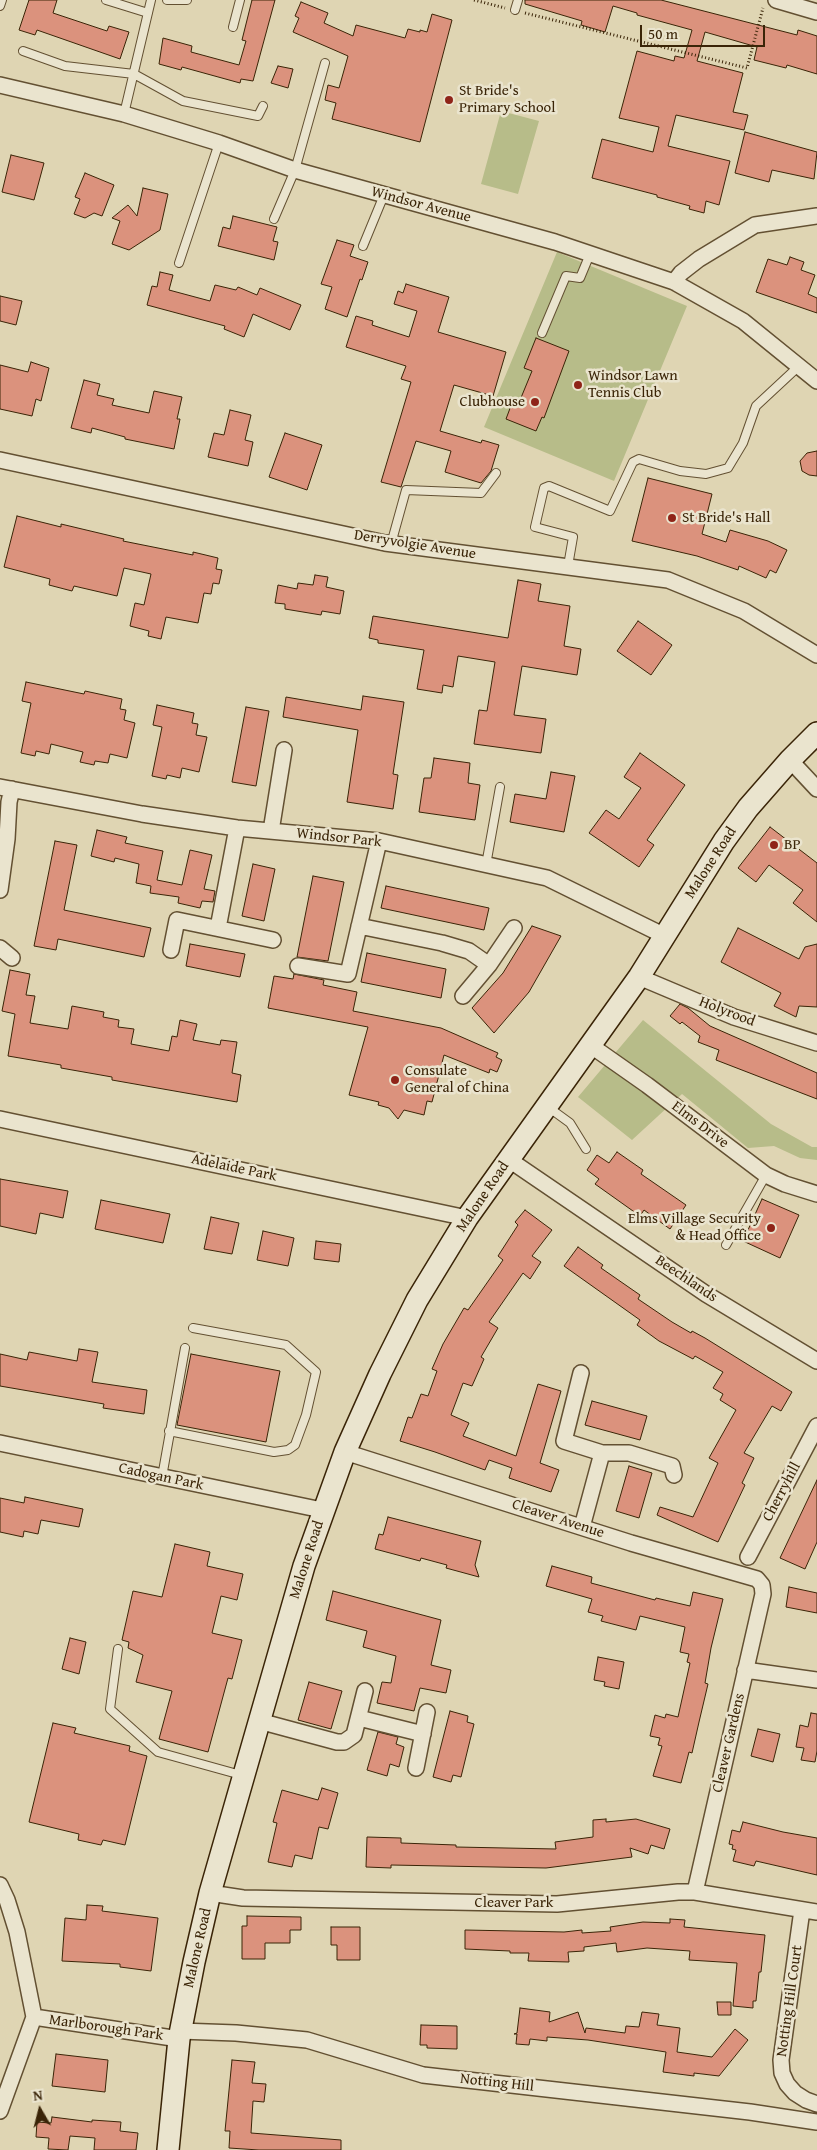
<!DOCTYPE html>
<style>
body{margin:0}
#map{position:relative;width:817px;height:2150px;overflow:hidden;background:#dfd5b3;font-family:"Gentium Book Plus",serif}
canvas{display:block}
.north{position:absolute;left:15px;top:2085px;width:50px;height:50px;-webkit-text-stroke:4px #eae4ce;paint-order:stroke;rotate:352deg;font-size:14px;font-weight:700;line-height:20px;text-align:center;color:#3a2407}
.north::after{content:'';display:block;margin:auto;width:18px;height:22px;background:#3a2407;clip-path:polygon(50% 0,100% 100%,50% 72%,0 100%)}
.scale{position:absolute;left:640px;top:25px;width:125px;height:22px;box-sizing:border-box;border:2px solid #3a2407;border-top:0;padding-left:6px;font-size:15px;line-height:18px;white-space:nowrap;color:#3a2407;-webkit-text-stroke:4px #eae4ce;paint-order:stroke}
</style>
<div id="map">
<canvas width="817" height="2150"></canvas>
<div class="north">N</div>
<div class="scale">50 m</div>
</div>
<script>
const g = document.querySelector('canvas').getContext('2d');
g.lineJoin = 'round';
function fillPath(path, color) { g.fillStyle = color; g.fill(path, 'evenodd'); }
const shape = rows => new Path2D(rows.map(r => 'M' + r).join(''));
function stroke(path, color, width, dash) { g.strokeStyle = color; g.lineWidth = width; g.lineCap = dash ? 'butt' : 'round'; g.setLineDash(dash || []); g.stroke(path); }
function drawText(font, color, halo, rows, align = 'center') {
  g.font = font + ' "Gentium Book Plus",serif'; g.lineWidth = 5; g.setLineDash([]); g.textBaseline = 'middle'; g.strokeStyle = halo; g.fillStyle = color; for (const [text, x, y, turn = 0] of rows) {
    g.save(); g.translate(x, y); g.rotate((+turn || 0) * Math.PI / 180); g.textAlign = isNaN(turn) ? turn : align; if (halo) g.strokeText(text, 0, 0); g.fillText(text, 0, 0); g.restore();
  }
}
const green = shape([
 [501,111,539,121,518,194,481,184],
 [557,252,687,306,614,481,484,427],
 [643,1020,771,1124,812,1147,817,1147,817,1160,800,1158,774,1146,748,1148,682,1094,632,1140,578,1097]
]);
const building = shape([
 [29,0,57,0,53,13,107,31,109,26,129,32,120,59,37,30,35,35,19,30,29,0],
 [252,0,275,0,253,81,241,79,240,83,182,67,181,70,159,64,163,38,192,46,191,52,239,65,246,41,242,40,252,0],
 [525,0,661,0,797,35,798,30,817,36,817,74,787,65,786,68,754,60,757,47,705,32,697,61,743,73,733,112,748,115,744,130,676,115,668,146,730,161,719,205,706,201,704,213,689,209,690,206,657,197,657,195,592,178,602,139,653,152,659,127,619,118,637,51,674,61,675,56,684,58,692,30,637,15,637,13,613,6,605,32,581,25,582,21,525,4,525,0],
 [301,2,328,13,324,23,353,36,356,25,405,38,408,29,420,32,420,30,427,32,432,14,452,20,420,142,332,119,336,103,325,100,328,85,339,88,348,56,293,32,299,18,295,16,301,2],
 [278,66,293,69,288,88,271,83,278,66],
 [745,132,817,152,814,179,772,170,769,182,735,173,745,132],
 [11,155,44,163,34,200,2,192,11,155],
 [85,173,114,185,102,216,94,213,85,218,74,214,80,199,75,197,85,173],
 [143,188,168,194,160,230,129,250,112,244,120,221,112,218,128,205,137,216,143,188],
 [233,216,277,227,273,241,278,242,274,260,218,246,223,227,230,229,233,216],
 [337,240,354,245,350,256,368,262,362,280,360,279,347,317,325,309,332,287,321,284,337,240],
 [790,257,804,262,801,270,815,275,808,294,817,298,817,313,756,292,768,259,787,265,790,257],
 [160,272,173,275,169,290,210,301,215,285,236,290,238,287,257,295,260,288,301,305,290,330,253,314,244,337,224,329,225,326,147,305,152,286,157,287,160,272],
 [406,284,449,297,438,332,506,352,493,396,454,385,440,431,481,443,482,440,499,445,491,471,481,483,445,472,451,451,416,441,401,487,381,482,411,382,401,379,406,366,346,347,356,316,373,321,372,325,409,337,417,311,394,304,398,291,403,293,406,284],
 [0,296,22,301,16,325,0,321,0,296],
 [536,338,569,351,544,418,542,417,536,431,506,419,512,403,518,405,532,371,524,368,536,338],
 [31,362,49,368,41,401,36,399,32,416,0,409,0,365,28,372,31,362],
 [84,380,100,384,97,395,114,399,112,405,149,413,154,391,182,397,177,419,180,419,174,449,125,439,125,437,92,428,91,433,71,428,84,380],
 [230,410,251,415,245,440,253,442,248,466,208,457,214,433,224,435,230,410],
 [285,433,322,445,307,490,269,477,285,433],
 [817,451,817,476,809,475,802,471,800,461,807,453,817,451],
 [648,478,712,494,702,534,726,542,730,530,768,541,787,550,776,573,770,570,766,578,739,566,738,570,697,556,632,541,648,478],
 [17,516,61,527,61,524,124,539,123,541,193,555,193,552,218,558,216,569,222,570,219,584,213,583,211,594,204,593,198,623,166,617,161,639,148,636,149,631,130,626,135,603,144,605,151,574,124,568,117,596,74,586,72,591,49,585,50,579,4,567,17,516],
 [315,575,328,577,326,587,344,591,340,614,322,611,321,615,285,609,285,604,275,603,278,585,297,589,298,583,313,585,315,575],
 [518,580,541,584,538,601,570,606,564,646,581,649,577,675,522,666,514,715,546,719,541,753,474,744,479,710,487,711,495,662,458,656,453,687,443,685,442,693,417,689,424,650,378,643,378,640,369,638,373,616,508,638,518,580],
 [638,621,672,645,651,675,617,651,638,621],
 [26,682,84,694,85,691,122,699,120,709,126,710,124,720,135,723,127,758,110,754,108,763,95,761,94,765,80,762,83,752,51,744,49,754,36,751,35,756,21,753,31,703,22,701,26,682],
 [363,696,404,702,393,774,398,775,393,809,347,802,358,730,283,717,286,697,361,710,363,696],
 [157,705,194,713,192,723,198,724,196,735,207,737,199,772,182,768,180,778,167,775,166,779,152,776,162,727,153,725,157,705],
 [246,707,269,711,256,786,232,782,246,707],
 [640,753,685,785,647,840,654,845,639,867,589,833,606,810,619,819,641,788,624,777,640,753],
 [434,758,470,763,468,783,480,785,475,820,419,812,424,778,431,778,434,758],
 [551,772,575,776,564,832,510,822,515,794,546,799,551,772],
 [770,827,817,863,817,922,793,903,803,890,769,865,756,882,738,868,770,827],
 [97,830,127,837,125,843,163,851,157,880,182,885,190,850,212,855,204,889,215,891,213,902,202,901,200,908,178,903,179,897,150,893,151,886,136,883,139,864,115,858,114,862,91,856,97,830],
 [55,841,77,845,64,910,151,928,144,957,58,939,56,950,34,946,55,841],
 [253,864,275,869,264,921,242,916,253,864],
 [313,876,344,882,328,961,297,957,313,876],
 [386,886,489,908,484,930,381,908,386,886],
 [532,926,561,936,529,992,494,1033,472,1008,503,973,532,926],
 [738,928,799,959,805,947,817,944,817,1007,799,1006,796,1017,774,1006,781,993,721,962,738,928],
 [190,944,245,954,240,977,186,966,190,944],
 [367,953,446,969,441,998,361,982,367,953],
 [10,970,30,974,26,995,35,996,30,1023,68,1029,72,1006,104,1012,103,1017,119,1020,118,1027,134,1029,131,1044,169,1051,172,1036,177,1037,180,1020,197,1024,193,1040,220,1045,221,1040,237,1042,232,1073,241,1075,237,1102,112,1080,112,1077,61,1068,61,1065,8,1056,15,1014,2,1011,10,970],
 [294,974,324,980,323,985,357,992,353,1011,441,1028,498,1053,496,1057,502,1060,497,1072,490,1069,489,1073,444,1055,432,1102,427,1101,424,1115,404,1110,398,1119,389,1108,378,1105,379,1102,349,1095,368,1027,268,1008,274,976,293,979,294,974],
 [680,1004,688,1008,710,1026,817,1073,817,1099,716,1060,719,1050,698,1042,700,1036,682,1022,680,1024,670,1016,680,1004],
 [617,1152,643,1170,641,1174,686,1205,670,1229,644,1210,640,1216,595,1184,599,1179,587,1170,597,1155,609,1163,617,1152],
 [0,1179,68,1191,63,1218,40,1213,36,1234,0,1226,0,1179],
 [762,1199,799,1215,780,1258,743,1241,762,1199],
 [101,1200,170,1214,163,1243,95,1229,101,1200],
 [525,1210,552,1230,532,1256,541,1262,530,1279,523,1273,489,1322,498,1328,481,1357,484,1359,472,1386,463,1383,451,1415,469,1423,463,1436,516,1456,538,1384,561,1391,540,1463,559,1470,551,1492,509,1478,512,1468,489,1460,485,1470,435,1452,400,1441,408,1417,412,1418,421,1394,428,1396,437,1371,432,1369,443,1344,464,1308,468,1310,503,1260,498,1256,518,1225,515,1222,525,1210],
 [211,1217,239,1223,232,1254,204,1249,211,1217],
 [263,1231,294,1238,288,1266,257,1260,263,1231],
 [316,1241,341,1244,339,1262,314,1259,316,1241],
 [578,1247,603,1265,601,1268,640,1295,638,1299,672,1322,691,1333,692,1331,705,1338,792,1392,781,1411,772,1406,744,1453,754,1458,742,1483,745,1485,718,1542,657,1515,660,1507,693,1517,718,1463,709,1458,736,1410,720,1400,723,1394,713,1388,723,1372,695,1356,693,1359,659,1341,637,1325,640,1320,564,1266,578,1247],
 [79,1349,98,1352,92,1382,147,1390,144,1414,103,1408,104,1404,0,1386,0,1354,27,1360,29,1352,77,1361,79,1349],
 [191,1354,280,1371,266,1442,177,1425,191,1354],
 [592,1401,647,1416,640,1440,585,1425,592,1401],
 [629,1466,652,1473,639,1518,616,1511,629,1466],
 [817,1480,817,1542,805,1569,780,1558,817,1480],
 [25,1497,83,1509,79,1527,41,1520,38,1534,24,1531,23,1537,0,1532,0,1498,24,1503,25,1497],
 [388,1517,481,1541,475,1565,479,1577,446,1568,447,1565,421,1558,420,1561,375,1549,379,1534,383,1535,388,1517],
 [175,1544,210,1552,207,1566,243,1574,237,1600,221,1596,212,1633,242,1640,232,1679,228,1678,208,1752,159,1739,172,1691,136,1682,143,1655,128,1648,129,1642,122,1640,133,1591,162,1597,175,1544],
 [552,1566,592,1577,591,1583,655,1600,656,1598,690,1606,693,1592,723,1599,711,1648,705,1683,708,1684,699,1722,692,1753,689,1752,681,1783,653,1776,662,1746,658,1745,660,1738,650,1736,655,1715,665,1718,666,1714,678,1717,690,1663,687,1662,689,1654,680,1652,685,1627,640,1616,636,1630,601,1621,603,1616,588,1612,592,1599,546,1586,552,1566],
 [789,1587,817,1593,817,1613,786,1607,789,1587],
 [333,1591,441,1620,431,1665,451,1670,446,1693,420,1688,414,1711,377,1703,382,1682,391,1683,396,1656,363,1647,367,1631,326,1620,333,1591],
 [70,1638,86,1642,79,1674,62,1669,70,1638],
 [598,1657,624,1662,619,1689,604,1686,605,1682,594,1680,598,1657],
 [309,1682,342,1691,331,1729,298,1720,309,1682],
 [450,1711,468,1716,467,1722,474,1724,461,1777,453,1775,451,1782,433,1777,450,1711],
 [811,1713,817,1714,817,1751,815,1762,801,1760,804,1748,796,1747,800,1725,808,1727,811,1713],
 [53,1723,76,1728,74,1733,130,1746,129,1751,147,1756,125,1845,103,1840,101,1845,78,1840,79,1834,29,1822,53,1723],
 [758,1729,780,1734,773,1762,751,1756,758,1729],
 [378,1732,398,1737,396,1744,404,1747,399,1767,390,1764,387,1776,367,1770,378,1732],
 [322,1788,338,1793,328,1829,319,1827,312,1859,295,1855,292,1867,268,1862,277,1823,273,1822,282,1790,318,1800,322,1788],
 [606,1819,606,1822,636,1819,670,1829,664,1849,651,1845,648,1854,630,1848,632,1857,546,1868,391,1865,391,1868,366,1867,367,1837,401,1838,401,1843,456,1845,456,1847,556,1849,555,1842,593,1837,593,1820,606,1819],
 [743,1822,783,1832,817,1838,817,1875,756,1861,754,1866,733,1861,736,1850,732,1849,733,1845,729,1844,732,1830,740,1832,743,1822],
 [87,1905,103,1906,102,1911,158,1918,151,1971,120,1967,120,1964,62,1961,65,1918,86,1920,87,1905],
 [247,1916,301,1917,301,1930,290,1930,290,1943,265,1943,265,1959,242,1959,242,1926,247,1926,247,1916],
 [670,1919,685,1920,684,1927,765,1935,761,1972,759,1972,756,2001,753,2001,753,2008,733,2006,737,1963,689,1960,690,1951,647,1948,617,1952,616,1943,584,1947,584,1951,568,1952,569,1962,528,1961,529,1953,510,1953,510,1951,465,1949,465,1930,564,1932,582,1930,582,1933,611,1931,610,1927,643,1922,670,1923,670,1919],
 [331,1927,360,1927,360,1960,337,1960,337,1945,331,1945,331,1927],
 [717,2002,731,2002,731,2015,718,2015,717,2002],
 [520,2008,550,2012,549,2022,578,2012,585,2033,586,2028,625,2033,626,2026,639,2027,642,2012,659,2014,657,2025,680,2028,677,2052,712,2057,735,2029,748,2040,719,2076,694,2073,694,2076,663,2072,666,2052,588,2040,547,2037,547,2041,530,2039,529,2045,516,2044,517,2034,514,2034,517,2033,520,2008],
 [421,2025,457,2026,457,2049,427,2048,427,2045,420,2045,421,2025],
 [56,2054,108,2060,105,2092,52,2086,56,2054],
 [232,2060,255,2062,252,2083,266,2084,264,2102,253,2101,251,2133,341,2140,341,2150,259,2150,229,2148,230,2131,225,2131,232,2060],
 [52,2117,92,2122,92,2120,121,2122,120,2131,138,2133,136,2150,94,2150,95,2138,70,2136,68,2150,48,2149,49,2138,36,2137,37,2122,51,2123,52,2117]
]);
const path = shape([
 [474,0,505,8],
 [525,13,747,68,763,8]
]);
const service = shape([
 [106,0,148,13],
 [167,0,187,0],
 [0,6,2,0],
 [515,10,518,0],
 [233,27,240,0],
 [23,51,65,66,134,74,183,101,258,116,263,106],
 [124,114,151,0],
 [274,219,295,170,325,63],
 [363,246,384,195],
 [179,263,219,143],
 [542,333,566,276,580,278,590,254],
 [391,544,406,490,481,493,496,473],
 [568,566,573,537,535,527,544,488,549,486,610,511,633,462,639,459,680,471,706,474,728,468,743,443,756,406,799,366],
 [486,865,500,787],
 [548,1107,570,1123,586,1149],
 [726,1245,766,1175],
 [169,1431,274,1452,288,1450,295,1445,306,1415,316,1372,286,1345,193,1328],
 [162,1477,185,1348],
 [118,1649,110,1709,158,1752,241,1775]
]);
const minor = shape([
 [776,0,817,12],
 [0,85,124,114,219,143,295,170,555,242,674,282,743,321,817,381],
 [674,282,681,273,699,259,755,225,817,216],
 [0,460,385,543,668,580,744,611,817,655],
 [790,760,817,789],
 [0,787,142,814,237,828,379,841,547,878,665,936],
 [271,831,284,750],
 [0,890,7,839,9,802,12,789],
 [359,926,442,943,469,951,489,965],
 [218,928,237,828],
 [0,948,12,958],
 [171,950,177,920,273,940],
 [298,966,348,974,379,841],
 [639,977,734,1017,817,1043],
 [463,996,489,965,514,928],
 [590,1045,647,1085,766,1175,785,1184,817,1194],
 [0,1119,467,1218],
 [508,1159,706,1294,817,1361],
 [581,1373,564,1441,602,1453,629,1453,672,1466,674,1475],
 [0,1443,322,1510],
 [345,1452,631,1543,757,1579,762,1585,763,1594,695,1892],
 [582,1527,602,1453],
 [748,1557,817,1426],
 [745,1670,817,1680],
 [359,1718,423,1734],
 [259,1721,337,1742,344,1742,354,1735,365,1691],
 [416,1768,427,1712],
 [0,1885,7,1900,17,1932,34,2017,0,2111],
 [210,1893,243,1898,557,1904,678,1892,695,1892,817,1912],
 [802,1910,781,2060,782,2073,787,2084,795,2093,806,2100,817,2104],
 [34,2017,179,2039],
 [180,2031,236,2033,307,2040,423,2075,750,2112,817,2122]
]);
const secondary = shape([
 [168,2150,179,2039,194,1962,210,1893,304,1566,345,1452,380,1374,417,1300,467,1218,639,977,724,841,748,808,790,760,817,733]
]);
const markers = [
 [449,100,5,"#8f2418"],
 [578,385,5,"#8f2418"],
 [535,402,5,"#8f2418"],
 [672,518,5,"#8f2418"],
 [774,845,5,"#8f2418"],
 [395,1080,5,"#8f2418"],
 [771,1228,5,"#8f2418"]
];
const poiNames = [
 ["St Bride's",459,91],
 ["Primary School",459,108],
 ["Windsor Lawn",588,376],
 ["Tennis Club",588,393],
 ["Clubhouse",525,402,"right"],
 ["St Bride's Hall",682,518],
 ["BP",784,845],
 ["Consulate",405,1071],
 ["General of China",405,1088],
 ["Elms Village Security",761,1219,"right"],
 ["& Head Office",761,1236,"right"]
];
const streetNames = [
 ["Windsor Avenue",421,205,15],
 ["Derryvolgie Avenue",415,545,9],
 ["Windsor Park",339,838,6],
 ["Malone Road",711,863,-57],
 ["Holyrood",727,1012,21],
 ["Elms Drive",700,1125,37],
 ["Adelaide Park",234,1168,12],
 ["Malone Road",483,1197,-56],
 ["Beechlands",686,1279,34],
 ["Cadogan Park",161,1477,12],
 ["Cherryhill",782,1492,-62],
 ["Cleaver Avenue",558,1519,18],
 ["Malone Road",307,1560,-72],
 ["Cleaver Gardens",729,1743,-77],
 ["Cleaver Park",514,1903],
 ["Malone Road",198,1948,-77],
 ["Notting Hill Court",790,2001,-82],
 ["Marlborough Park",106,2028,8],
 ["Notting Hill",497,2083,6]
];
fillPath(green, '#b7bc89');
fillPath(building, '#db927d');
stroke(building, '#3a2407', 1);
stroke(service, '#635032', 10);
stroke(minor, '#635032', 18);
stroke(secondary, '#3a2407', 24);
stroke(path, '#3a2407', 3, [1, 2.5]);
stroke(service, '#eae4ce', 8);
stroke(minor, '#eae4ce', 15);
stroke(secondary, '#eae4ce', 21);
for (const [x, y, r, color] of markers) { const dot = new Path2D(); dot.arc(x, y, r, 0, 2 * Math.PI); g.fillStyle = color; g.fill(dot); stroke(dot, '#eae4ce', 2); }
drawText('15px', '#3a2407', '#eae4ce', poiNames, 'left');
drawText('15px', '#3a2407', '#eae4ce', streetNames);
</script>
